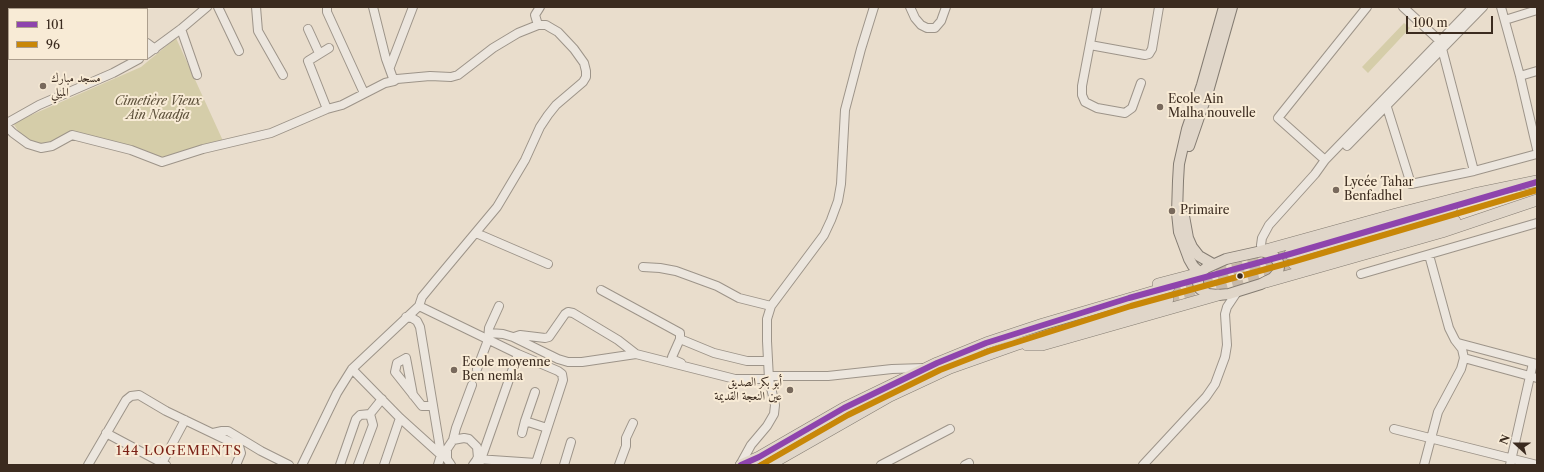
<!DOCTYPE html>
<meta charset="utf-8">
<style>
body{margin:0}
#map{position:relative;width:1544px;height:472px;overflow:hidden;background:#e9ddcc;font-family:"Libre Caslon Text",serif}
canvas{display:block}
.frame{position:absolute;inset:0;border:8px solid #3b2b1f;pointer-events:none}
.legend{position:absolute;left:8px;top:8px;width:140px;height:52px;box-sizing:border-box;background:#f8ebd6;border:1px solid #ac9e8d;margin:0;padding:5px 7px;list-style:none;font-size:12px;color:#3b2b1f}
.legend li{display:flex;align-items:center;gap:8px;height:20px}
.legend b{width:20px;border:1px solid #ac9e8d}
.north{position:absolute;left:1496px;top:424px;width:40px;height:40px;-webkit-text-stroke:3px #f8ebd6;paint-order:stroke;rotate:291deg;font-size:11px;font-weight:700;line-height:16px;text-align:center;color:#3b2b1f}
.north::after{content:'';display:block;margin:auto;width:14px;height:18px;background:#3b2b1f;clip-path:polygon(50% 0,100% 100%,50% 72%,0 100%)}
.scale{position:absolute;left:1406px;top:16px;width:87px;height:18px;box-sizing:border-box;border:2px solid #3b2b1f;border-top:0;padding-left:5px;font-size:12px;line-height:14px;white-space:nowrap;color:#3b2b1f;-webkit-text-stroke:3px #f8ebd6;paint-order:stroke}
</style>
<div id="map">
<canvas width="1544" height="472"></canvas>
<div class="frame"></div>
<ul class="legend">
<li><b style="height:5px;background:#8e44ad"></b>101</li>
<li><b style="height:5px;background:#c88708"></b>96</li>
</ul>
<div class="north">N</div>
<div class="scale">100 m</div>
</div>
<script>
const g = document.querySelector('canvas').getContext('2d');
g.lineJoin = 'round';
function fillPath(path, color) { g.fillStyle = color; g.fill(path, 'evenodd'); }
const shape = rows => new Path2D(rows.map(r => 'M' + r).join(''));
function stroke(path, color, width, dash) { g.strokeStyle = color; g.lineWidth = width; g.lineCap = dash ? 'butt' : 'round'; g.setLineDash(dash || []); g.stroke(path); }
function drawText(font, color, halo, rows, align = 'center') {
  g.font = font + ' "Libre Caslon Text",Amiri,serif'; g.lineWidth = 4; g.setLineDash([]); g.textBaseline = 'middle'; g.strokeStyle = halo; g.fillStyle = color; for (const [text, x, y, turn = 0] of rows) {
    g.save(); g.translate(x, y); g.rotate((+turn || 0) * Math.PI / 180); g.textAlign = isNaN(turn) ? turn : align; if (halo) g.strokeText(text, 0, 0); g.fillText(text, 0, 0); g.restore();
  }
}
const green = shape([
 [1404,23,1410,28,1368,73,1362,67],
 [176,38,224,143,161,159,71,132,44,146,33,143,22,137,13,123,141,67]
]);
const highwayTunnel = shape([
 [1169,287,1290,254],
 [1168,299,1294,264]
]);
const minor = shape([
 [218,7,239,51],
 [256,7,258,31,283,75],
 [327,7,327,12,364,93],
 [373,7,386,59,394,81],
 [910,7,915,18,921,25,927,28,935,28,941,21,946,7],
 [1097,7,1082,86,1082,95,1085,102,1097,108,1125,113,1132,108,1141,83],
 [1403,7,1440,41,1474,171],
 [1501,7,1520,76,1537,149],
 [57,9,70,7],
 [110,9,110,7],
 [129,9,130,7],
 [7,17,9,16],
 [1505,20,1537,10],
 [538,25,535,15,540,7],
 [181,29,197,75],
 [308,29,319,53],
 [147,43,155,49],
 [1090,45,1145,55,1149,54,1152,49,1159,7],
 [147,54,181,29,207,7],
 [390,67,413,7],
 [1520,76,1537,71],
 [1385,101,1411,184,1474,171,1537,154],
 [327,109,308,61,329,48],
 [7,123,39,105,113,73,139,59],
 [7,127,13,133,28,144,41,148,52,146,72,135,131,150,162,162,203,149,271,133,327,109,342,105,385,83,394,81,397,79,430,76,451,77,458,75,493,48,518,33,538,25,546,25,551,28,558,32,574,49,584,63,586,71,586,77,583,82,556,105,548,115,540,127,525,160,497,207,436,280,422,297,419,306,352,369,337,393,302,465],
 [1347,146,1483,7],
 [1325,160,1278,118,1367,7],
 [476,233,548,264],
 [1262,251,1261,245,1262,238,1269,225,1315,174,1325,160,1473,7],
 [643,267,660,268,676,271,717,286,739,298,771,306],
 [1361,274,1537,223],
 [601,290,680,333,680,339,714,353,747,361,768,361],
 [419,306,518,354,558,371,562,374,563,380,536,463],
 [406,317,412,318,417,321,420,327,440,448,441,455,438,465],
 [489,333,503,334,513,337,558,359,568,362,582,362,636,354,735,379,769,379],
 [514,337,520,335,545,338,549,337,565,314,568,312,573,313,618,340,636,354],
 [680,339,672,357,674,360,681,363],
 [1458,343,1537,364],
 [1464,358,1537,378],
 [352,369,400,418,441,455,443,455],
 [477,369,488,340,489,328,499,306],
 [769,376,828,376,892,369,924,368],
 [413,395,406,358,397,363,395,372,422,406,433,406],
 [525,421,535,392],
 [1394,429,1537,465],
 [106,433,166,465],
 [213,433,222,431,228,431,261,451,289,465],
 [522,433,525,421,547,428],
 [453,440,456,428,472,385],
 [477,459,536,463,535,465],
 [88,465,126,400,131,396,139,395,166,411,239,446,241,453,236,465],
 [161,465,185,420],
 [340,465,356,419,360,415,370,414,382,399],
 [358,465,373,425,370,414],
 [384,465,400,418],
 [451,465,447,459,447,449,453,440,464,438,469,439,477,447,478,458,473,465],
 [479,465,518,354],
 [564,465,571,442],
 [619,465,626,446,626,438,633,423],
 [740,465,751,445,767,426,774,414,775,405,769,379,767,341,767,319,771,306,824,235,831,220,838,201,841,184,845,110,861,49,874,7],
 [881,465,950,429],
 [965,465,969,463],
 [1143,465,1206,397,1215,384,1225,357,1227,345,1225,314,1227,307,1237,292],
 [1424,465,1438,412,1461,369,1464,358,1462,349,1455,340,1449,328,1429,255],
 [1510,465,1533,363]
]);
const major = shape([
 [1189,146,1209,88,1232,7],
 [1184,216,1188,238,1192,247,1199,256,1213,264],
 [1262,251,1274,256,1278,262,1279,267,1278,272,1273,278,1261,284,1229,294,1218,295,1208,294,1200,289,1198,283,1198,278,1200,273,1206,268,1226,259,1262,251],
 [1200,273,1193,266,1189,259,1179,232,1177,213,1178,181,1179,164,1187,129,1202,85,1224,7]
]);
const highway = shape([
 [1262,251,1396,214,1474,194,1537,181],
 [1290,254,1452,207],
 [1294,264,1455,221],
 [1266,282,1442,232,1537,200],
 [1158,284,1200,273],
 [1027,345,1042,345,1218,295],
 [741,465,759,457,844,408,937,363,986,343,1043,324,1169,287],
 [769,465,890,396,950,368,1015,345,1168,299]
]);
const bus1 = shape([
 [741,465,759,457,844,408,937,363,986,343,1129,298,1290,254,1537,182]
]);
const bus2 = shape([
 [761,465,848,415,940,370,989,351,1131,306,1292,262,1537,190]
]);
const markers = [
 [43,86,4,"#78695c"],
 [1160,107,4,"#78695c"],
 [1336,190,4,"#78695c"],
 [1172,211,4,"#78695c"],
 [1240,276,3.5,"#3b2b1f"],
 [454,370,4,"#78695c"],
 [790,390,4,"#78695c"]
];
const poiNames = [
 ["مسجد مبارك",51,79],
 ["الميلي",51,93],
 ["Ecole Ain",1168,100],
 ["Malha nouvelle",1168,114],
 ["Lycée Tahar",1344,183],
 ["Benfadhel",1344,197],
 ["Primaire",1180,211],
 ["Ecole moyenne",462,363],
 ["Ben nemla",462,377],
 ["أبو بكر الصديق",782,383,"right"],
 ["عين النعجة القديمة",782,397,"right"]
];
const parkNames = [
 ["Cimetière Vieux",158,102],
 ["Ain Naadja",158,116]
];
const neighbourhoodNames = [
 ["144 LOGEMENTS",179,451]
];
fillPath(green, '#d5cda9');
stroke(highwayTunnel, '#c6b9a9', 11, [11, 5.5]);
stroke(minor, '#9d9489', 10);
stroke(major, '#847c72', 12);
stroke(highway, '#847c72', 12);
stroke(minor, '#ece6de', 8);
stroke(major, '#e0d6c9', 10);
stroke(highway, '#e0d6c9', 11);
stroke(bus1, '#8e44ad', 6);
stroke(bus2, '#c88708', 6);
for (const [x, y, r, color] of markers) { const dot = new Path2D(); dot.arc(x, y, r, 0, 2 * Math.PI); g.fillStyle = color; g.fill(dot); stroke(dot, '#f8ebd6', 1.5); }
drawText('12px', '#3b2b1f', '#f8ebd6', poiNames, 'left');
drawText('italic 12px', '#5d503a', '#f8ebd6', parkNames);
g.letterSpacing = '1px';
drawText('13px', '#7a1f14', '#f8ebd6', neighbourhoodNames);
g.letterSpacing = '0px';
</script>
